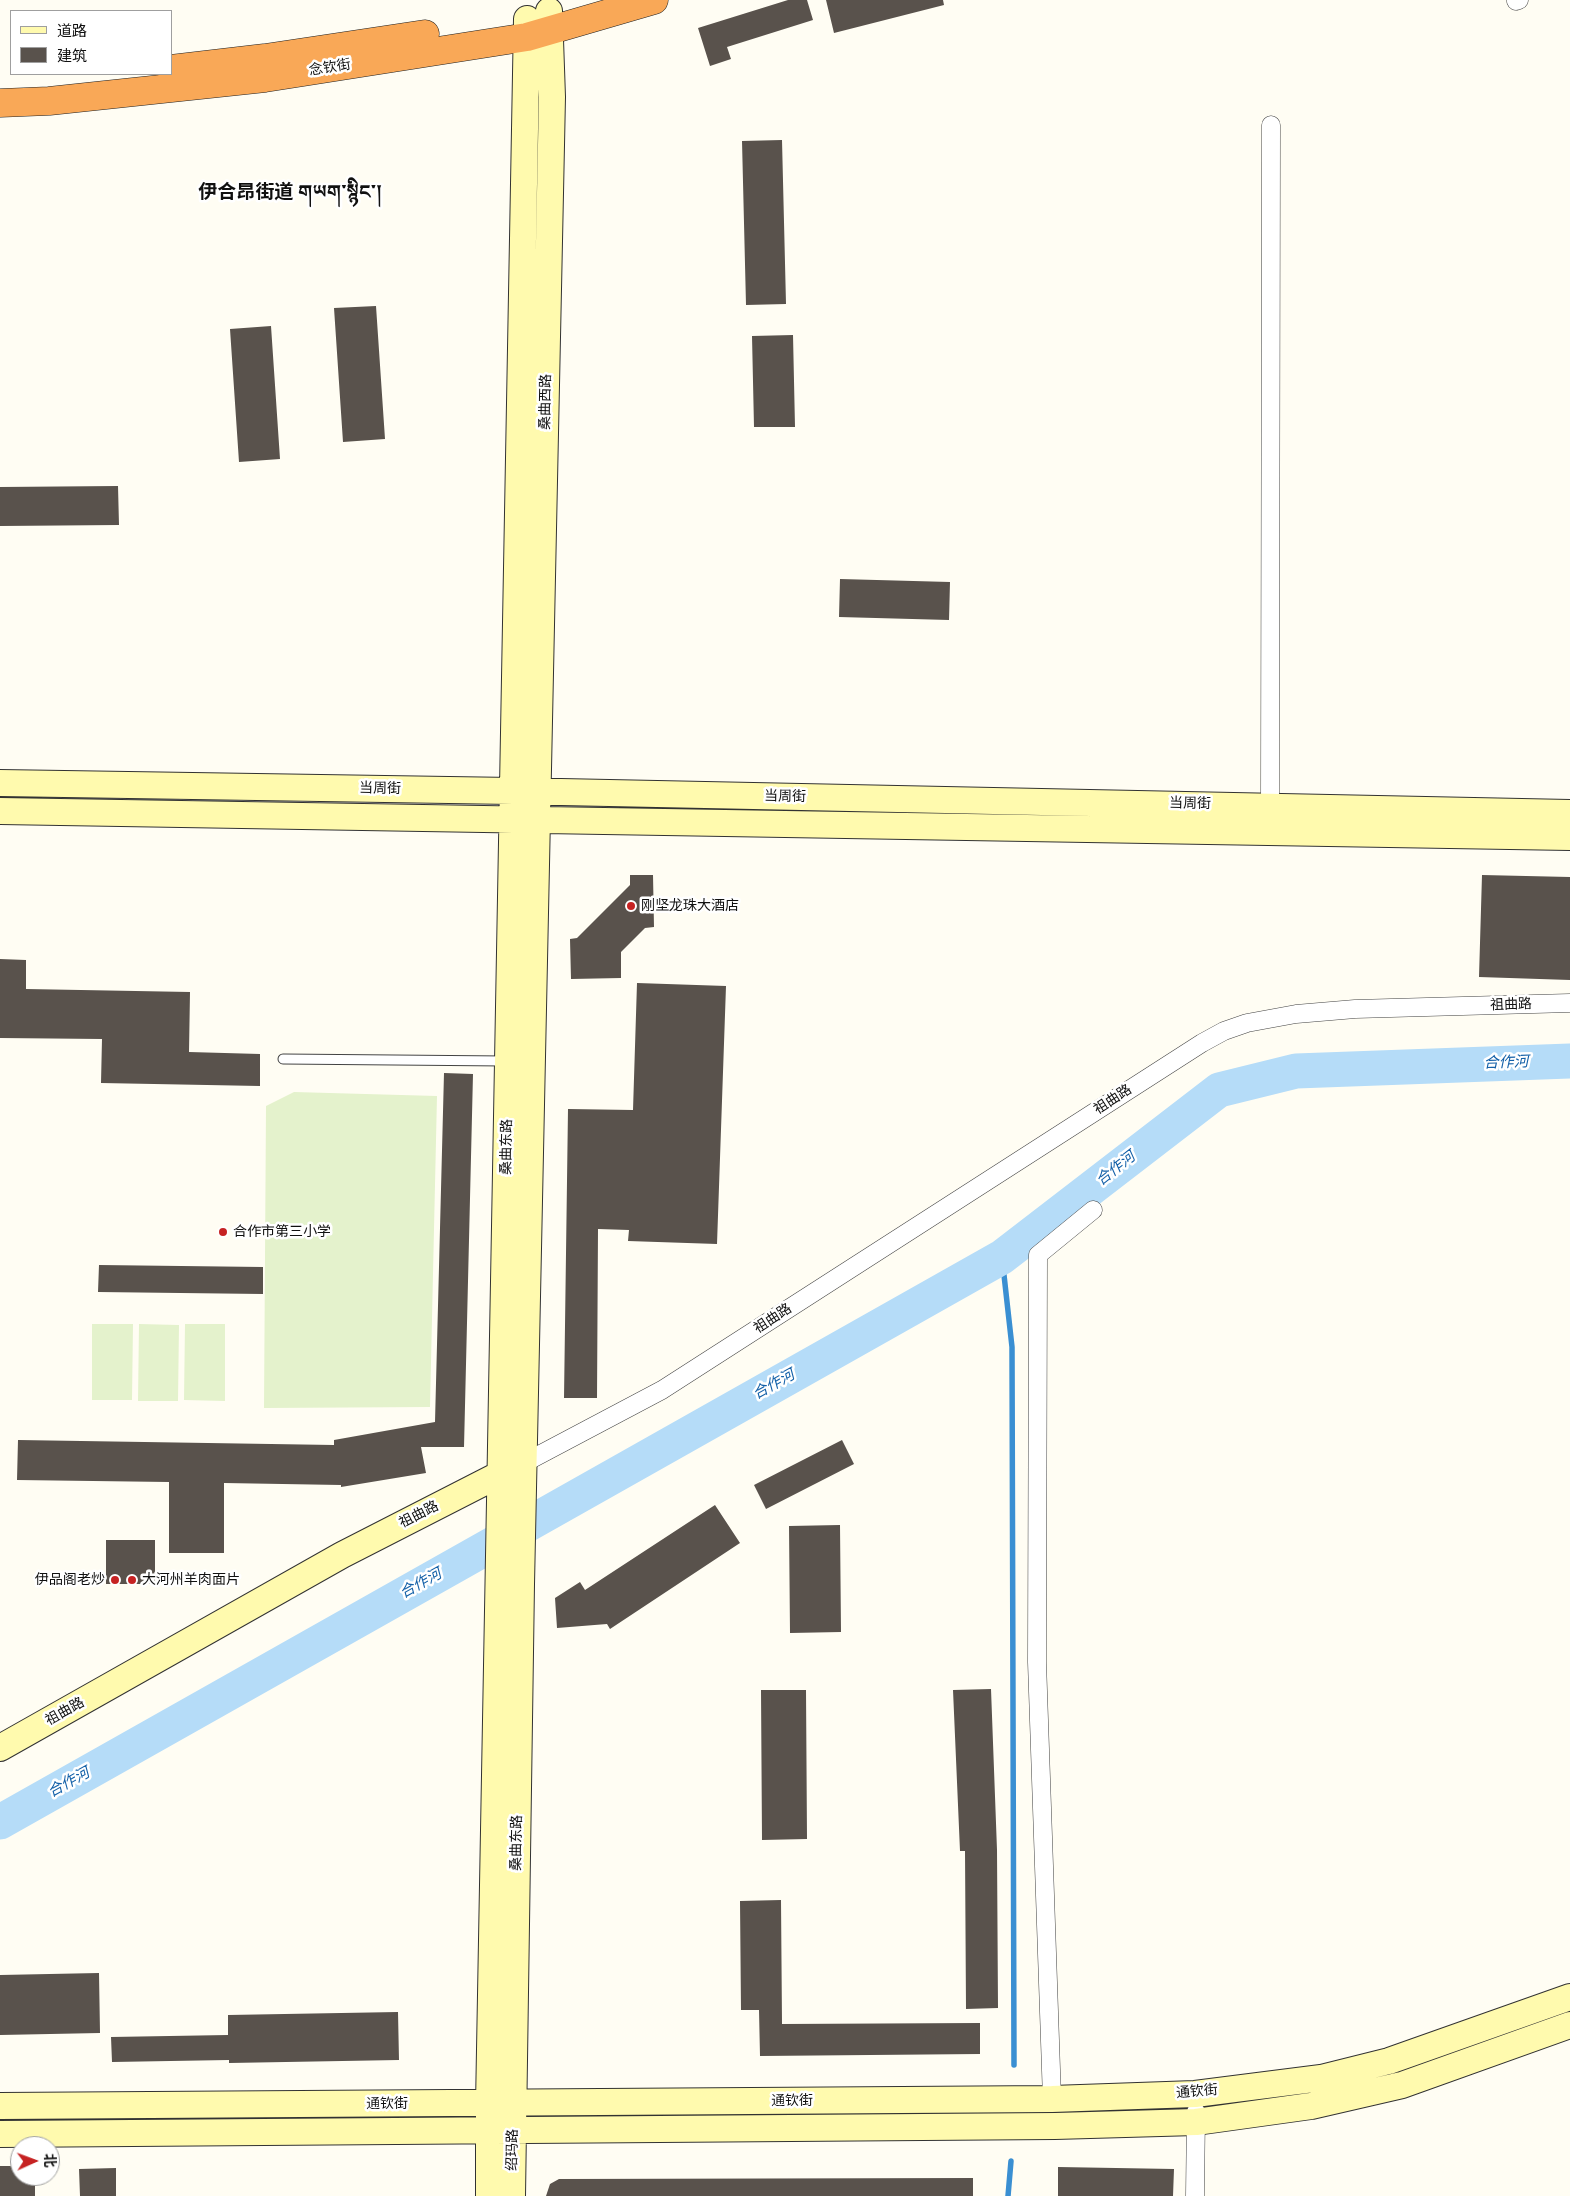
<!DOCTYPE html>
<meta charset="utf-8">
<style>
body{margin:0}
#map{position:relative;width:1570px;height:2196px;overflow:hidden;background:#fffdf3;font-family:"Times New Roman","Noto Sans SC",serif}
canvas{display:block}
.legend{position:absolute;left:10px;top:10px;width:162px;height:65px;box-sizing:border-box;background:#fff;border:1px solid #9f9f9f;margin:0;padding:6px 9px;list-style:none;font-size:15px;color:#101010}
.legend li{display:flex;align-items:center;gap:10px;height:25px}
.legend b{width:25px;border:1px solid #9f9f9f}
.north{position:absolute;left:10px;top:2136px;width:50px;height:50px;box-sizing:border-box;background:#fff;border:1px solid #9f9f9f;border-radius:50%;rotate:88deg;font-size:14px;font-weight:700;line-height:20px;text-align:center;color:#101010}
.north::after{content:'';display:block;margin:auto;width:18px;height:22px;background:#c62222;clip-path:polygon(50% 0,100% 100%,50% 72%,0 100%)}
</style>
<div id="map">
<canvas width="1570" height="2196"></canvas>
<ul class="legend">
<li><b style="height:6px;background:#fffaae"></b>道路</li>
<li><b style="height:14px;background:#59524c"></b>建筑</li>
</ul>
<div class="north">北</div>
</div>
<script>
const g = document.querySelector('canvas').getContext('2d');
g.lineJoin = 'round';
function fillPath(path, color) { g.fillStyle = color; g.fill(path, 'evenodd'); }
const shape = rows => new Path2D(rows.map(r => 'M' + r).join(''));
function stroke(path, color, width, dash) { g.strokeStyle = color; g.lineWidth = width; g.lineCap = dash ? 'butt' : 'round'; g.setLineDash(dash || []); g.stroke(path); }
function drawText(font, color, halo, rows, align = 'center') {
  g.font = font + ' "Times New Roman","Noto Sans SC","Noto Serif Tibetan",serif'; g.lineWidth = 5; g.setLineDash([]); g.textBaseline = 'middle'; g.strokeStyle = halo; g.fillStyle = color; for (const [text, x, y, turn = 0] of rows) {
    g.save(); g.translate(x, y); g.rotate((+turn || 0) * Math.PI / 180); g.textAlign = isNaN(turn) ? turn : align; if (halo) g.strokeText(text, 0, 0); g.fillText(text, 0, 0); g.restore();
  }
}
const pitch = shape([
 [294,1092,437,1096,430,1407,264,1408,266,1106],
 [92,1324,133,1324,132,1400,92,1400],
 [139,1324,179,1325,178,1401,138,1401],
 [185,1324,225,1324,225,1401,184,1400]
]);
const stream = shape([
 [1002,1257,1012,1347,1014,2065],
 [1008,2196,1011,2161]
]);
const river = shape([
 [0,1822,1002,1257,1219,1090,1296,1071,1570,1061]
]);
const building = shape([
 [788,0,807,0,813,20,727,47,731,59,710,66,698,28],
 [826,0,943,0,944,5,834,33],
 [782,140,786,304,746,305,742,141],
 [376,306,385,439,343,442,334,308],
 [271,326,280,459,239,462,230,329],
 [793,335,795,427,754,427,752,336],
 [118,486,119,525,0,526,0,487],
 [840,579,950,582,949,620,839,617],
 [630,875,653,875,654,927,645,928,621,952,621,978,571,979,570,939,577,938,630,885],
 [1482,875,1570,877,1570,980,1479,977],
 [0,959,26,960,26,989,190,992,189,1052,260,1054,260,1086,101,1083,102,1039,0,1038],
 [637,983,726,986,717,1244,628,1241,629,1230,598,1229,597,1398,564,1398,568,1109,633,1110],
 [444,1073,473,1074,464,1447,421,1447,426,1473,341,1487,341,1485,224,1483,224,1553,169,1553,169,1482,17,1480,18,1440,334,1445,334,1440,435,1422],
 [99,1265,263,1267,263,1294,98,1292],
 [842,1440,854,1464,766,1509,754,1485],
 [715,1505,740,1543,610,1629,607,1624,557,1628,555,1598,580,1582,585,1590],
 [840,1525,841,1632,790,1633,789,1526],
 [106,1540,155,1540,155,1584,106,1584],
 [991,1689,997,1850,998,2008,966,2009,965,1851,960,1851,953,1690],
 [761,1690,806,1690,807,1839,762,1840],
 [781,1900,782,2024,980,2023,980,2054,760,2056,759,2010,741,2010,740,1901],
 [99,1973,100,2033,0,2035,0,1975],
 [398,2012,399,2060,229,2063,229,2060,112,2062,111,2037,228,2035,228,2015],
 [0,2166,20,2166,20,2176,35,2176,35,2196,0,2196],
 [1058,2167,1174,2169,1173,2196,1058,2196],
 [116,2168,116,2196,80,2196,79,2169],
 [973,2178,973,2196,546,2196,550,2184,559,2179]
]);
const lane = shape([
 [283,1059,505,1061]
]);
const street = shape([
 [1516,1,1519,0],
 [1270,806,1271,125],
 [524,1463,662,1390,1202,1043,1224,1031,1247,1023,1296,1014,1355,1009,1570,1003],
 [1052,2099,1037,1662,1038,1255,1093,1210],
 [1195,2196,1196,2112]
]);
const secondary = shape([
 [0,783,513,791,1570,813],
 [0,811,1570,837],
 [0,1748,342,1555,514,1467],
 [0,2106,1052,2099,1195,2094,1321,2078,1389,2061,1570,1997],
 [0,2134,1055,2126,1196,2122,1311,2106,1402,2085,1570,2025],
 [489,2196,489,2103,527,19],
 [512,2196,521,1584,552,97,549,11]
]);
const highway = shape([
 [171,69,265,58,425,34],
 [0,103,49,101,265,78,527,37,654,0]
]);
const markers = [
 [631,906,5,"#c62222"],
 [223,1232,5,"#c62222"],
 [115,1580,5,"#c62222"],
 [132,1580,5,"#c62222"]
];
const streetNames = [
 ["念钦街",330,68,-9],
 ["桑曲西路",546,402,-89],
 ["当周街",380,789,1],
 ["当周街",785,797,1],
 ["当周街",1190,804,1],
 ["祖曲路",1511,1005,-2],
 ["祖曲路",1113,1100,-33],
 ["桑曲东路",507,1147,-89],
 ["祖曲路",773,1319,-33],
 ["祖曲路",419,1515,-27],
 ["祖曲路",65,1712,-29],
 ["桑曲东路",517,1843,-89],
 ["通钦街",1197,2092,-5],
 ["通钦街",792,2101],
 ["通钦街",387,2104],
 ["绍玛路",513,2150,-89]
];
const poiNames = [
 ["刚坚龙珠大酒店",641,906],
 ["合作市第三小学",233,1232],
 ["伊品阁老炒",105,1580,"right"],
 ["大河州羊肉面片",142,1580]
];
const waterNames = [
 ["合作河",1506,1063,-2],
 ["合作河",1116,1169,-38],
 ["合作河",774,1385,-29],
 ["合作河",421,1584,-29],
 ["合作河",69,1783,-29]
];
const districtNames = [
 ["伊合昂街道 གཡག་སྙིང༌།",290,193]
];
fillPath(pitch, '#e4f2cc');
stroke(stream, '#3a8fd2', 5.5);
stroke(river, '#b5dcf8', 35);
fillPath(building, '#59524c');
stroke(lane, '#434343', 11);
stroke(street, '#434343', 19);
stroke(secondary, '#323232', 28);
stroke(highway, '#212121', 29);
stroke(lane, '#fff', 9);
stroke(street, '#fff', 18);
stroke(secondary, '#fffaae', 26);
stroke(highway, '#f9a857', 28);
for (const [x, y, r, color] of markers) { const dot = new Path2D(); dot.arc(x, y, r, 0, 2 * Math.PI); g.fillStyle = color; g.fill(dot); stroke(dot, '#fff', 2); }
drawText('14px', '#101010', '#fff', streetNames);
drawText('14px', '#101010', '#fff', poiNames, 'left');
drawText('italic 15px', '#1360a8', '#fff', waterNames);
drawText('bold 19px', '#101010', '#fff', districtNames);
</script>
